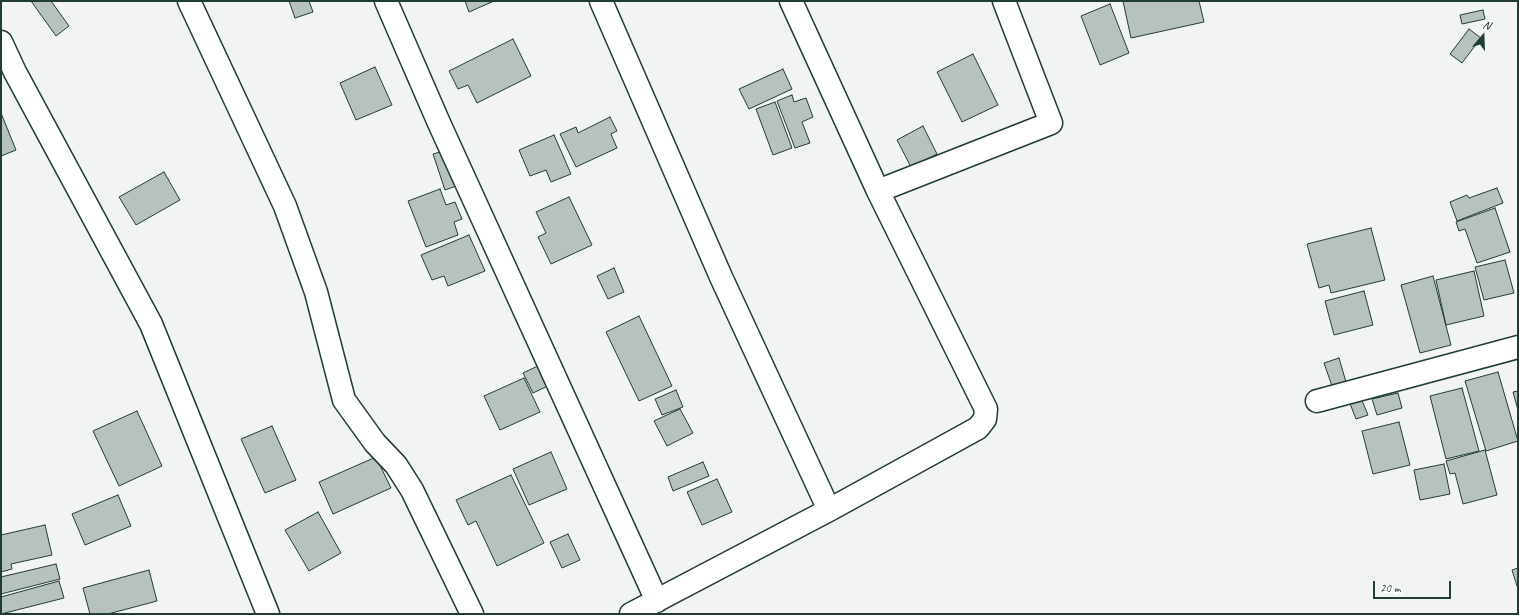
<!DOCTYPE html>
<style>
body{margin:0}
#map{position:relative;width:1519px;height:615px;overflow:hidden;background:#f2f3f3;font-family:Caveat,sans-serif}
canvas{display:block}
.frame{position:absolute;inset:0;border:2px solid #1f3d34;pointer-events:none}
.north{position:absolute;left:1463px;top:16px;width:40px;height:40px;-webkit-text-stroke:3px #fff;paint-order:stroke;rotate:19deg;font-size:11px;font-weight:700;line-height:16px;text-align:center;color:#1f3d34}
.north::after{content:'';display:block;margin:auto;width:14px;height:18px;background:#1f3d34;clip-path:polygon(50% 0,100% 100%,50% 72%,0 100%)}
.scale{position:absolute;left:1373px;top:581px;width:78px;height:18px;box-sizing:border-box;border:2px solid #1f3d34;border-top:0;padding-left:5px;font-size:12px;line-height:14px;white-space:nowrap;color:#1f3d34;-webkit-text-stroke:3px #fff;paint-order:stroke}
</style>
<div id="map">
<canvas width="1519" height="615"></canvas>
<div class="frame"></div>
<div class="north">N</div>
<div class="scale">20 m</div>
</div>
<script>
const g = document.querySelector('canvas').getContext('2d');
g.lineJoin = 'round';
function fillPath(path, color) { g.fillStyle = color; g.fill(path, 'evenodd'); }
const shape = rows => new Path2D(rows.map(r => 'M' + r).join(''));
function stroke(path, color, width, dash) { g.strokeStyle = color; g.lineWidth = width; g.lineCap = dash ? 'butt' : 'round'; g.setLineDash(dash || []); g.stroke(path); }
const building = shape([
 [31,1,51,1,69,26,56,36,31,1],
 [289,1,309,1,313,12,295,18,289,1],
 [465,1,494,1,469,12,465,1],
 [1123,1,1199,1,1204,22,1131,38,1123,1],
 [1110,4,1129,53,1100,65,1081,16,1110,4],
 [1483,10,1485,19,1462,24,1460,15,1483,10],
 [1469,29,1481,38,1462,63,1450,54,1469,29],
 [513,39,531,76,477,103,468,85,458,89,449,71,513,39],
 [973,54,998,105,962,122,937,72,973,54],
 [375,67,392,105,356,120,340,83,375,67],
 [783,69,792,89,749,109,739,89,783,69],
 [792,95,794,102,806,98,813,117,802,122,810,143,795,148,777,101,792,95],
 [775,102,792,148,773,155,756,109,775,102],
 [1,113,16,150,1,156,1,113],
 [610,117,617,131,611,134,617,148,576,167,560,134,576,127,578,133,610,117],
 [923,126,937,154,911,167,897,140,923,126],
 [554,135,571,174,551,182,546,170,530,176,519,150,554,135],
 [450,149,462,184,445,190,433,154,450,149],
 [164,172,180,200,136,225,119,197,164,172],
 [1497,188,1503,203,1457,221,1450,202,1467,195,1469,198,1497,188],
 [440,189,446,205,455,202,462,219,454,222,458,235,426,247,408,201,440,189],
 [569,197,592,245,551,264,538,237,546,233,536,212,569,197],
 [1495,208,1510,252,1477,263,1465,229,1459,231,1456,222,1495,208],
 [1371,228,1385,280,1331,293,1329,285,1319,288,1307,244,1371,228],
 [469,235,485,271,448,286,444,276,432,280,421,255,469,235],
 [1505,260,1514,293,1484,300,1475,267,1505,260],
 [614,268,624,292,608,299,597,276,614,268],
 [1474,271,1484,316,1446,325,1436,280,1474,271],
 [1433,276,1451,345,1420,353,1401,285,1433,276],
 [1364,291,1373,325,1334,335,1325,301,1364,291],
 [639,316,672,386,639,401,606,332,639,316],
 [1339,358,1346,382,1332,386,1324,363,1339,358],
 [544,363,554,383,533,393,523,373,544,363],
 [1498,372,1518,441,1486,451,1465,381,1498,372],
 [524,378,540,412,500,430,484,396,524,378],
 [1462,388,1479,451,1446,459,1430,396,1462,388],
 [676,390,683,407,662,415,655,399,676,390],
 [1518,391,1518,410,1513,392,1518,391],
 [1398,393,1402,408,1377,415,1372,399,1398,393],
 [1360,396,1368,415,1356,419,1349,401,1360,396],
 [680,409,693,433,667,446,654,421,680,409],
 [137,411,162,466,119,486,93,431,137,411],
 [1399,422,1410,465,1373,474,1362,431,1399,422],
 [272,426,296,480,265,493,241,439,272,426],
 [1485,450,1497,495,1463,504,1455,473,1450,474,1446,461,1485,450],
 [551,452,567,489,529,505,513,469,551,452],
 [376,457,391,488,333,514,319,482,376,457],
 [703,462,709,476,673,491,668,477,703,462],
 [1444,464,1450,494,1420,500,1414,470,1444,464],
 [511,475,544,543,497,566,476,521,468,525,456,500,511,475],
 [717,479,732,512,702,525,687,492,717,479],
 [118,495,131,526,85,545,72,514,118,495],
 [318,512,341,553,309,571,285,530,318,512],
 [45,525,52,555,11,564,12,569,1,572,1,535,45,525],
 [568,534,580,560,562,568,550,542,568,534],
 [56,564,60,579,1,594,1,577,56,564],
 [1518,568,1518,589,1512,570,1518,568],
 [149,570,157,601,108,614,90,614,83,588,149,570],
 [59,581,64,598,1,614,1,597,59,581]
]);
const minor = shape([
 [189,1,285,206,316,292,344,400,375,443,396,465,412,490,472,614],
 [386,1,439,123,657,601],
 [601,1,721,277,829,510],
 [1,42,15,72,151,324,268,614],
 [878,191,1051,123,1004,1],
 [1317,401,1518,347],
 [631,614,829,510,978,428,985,419,986,409,878,191,791,1]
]);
fillPath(building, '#b7c1bd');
stroke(building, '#1f3d34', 1);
stroke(minor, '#1f3d34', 25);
stroke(minor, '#fff', 22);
</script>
